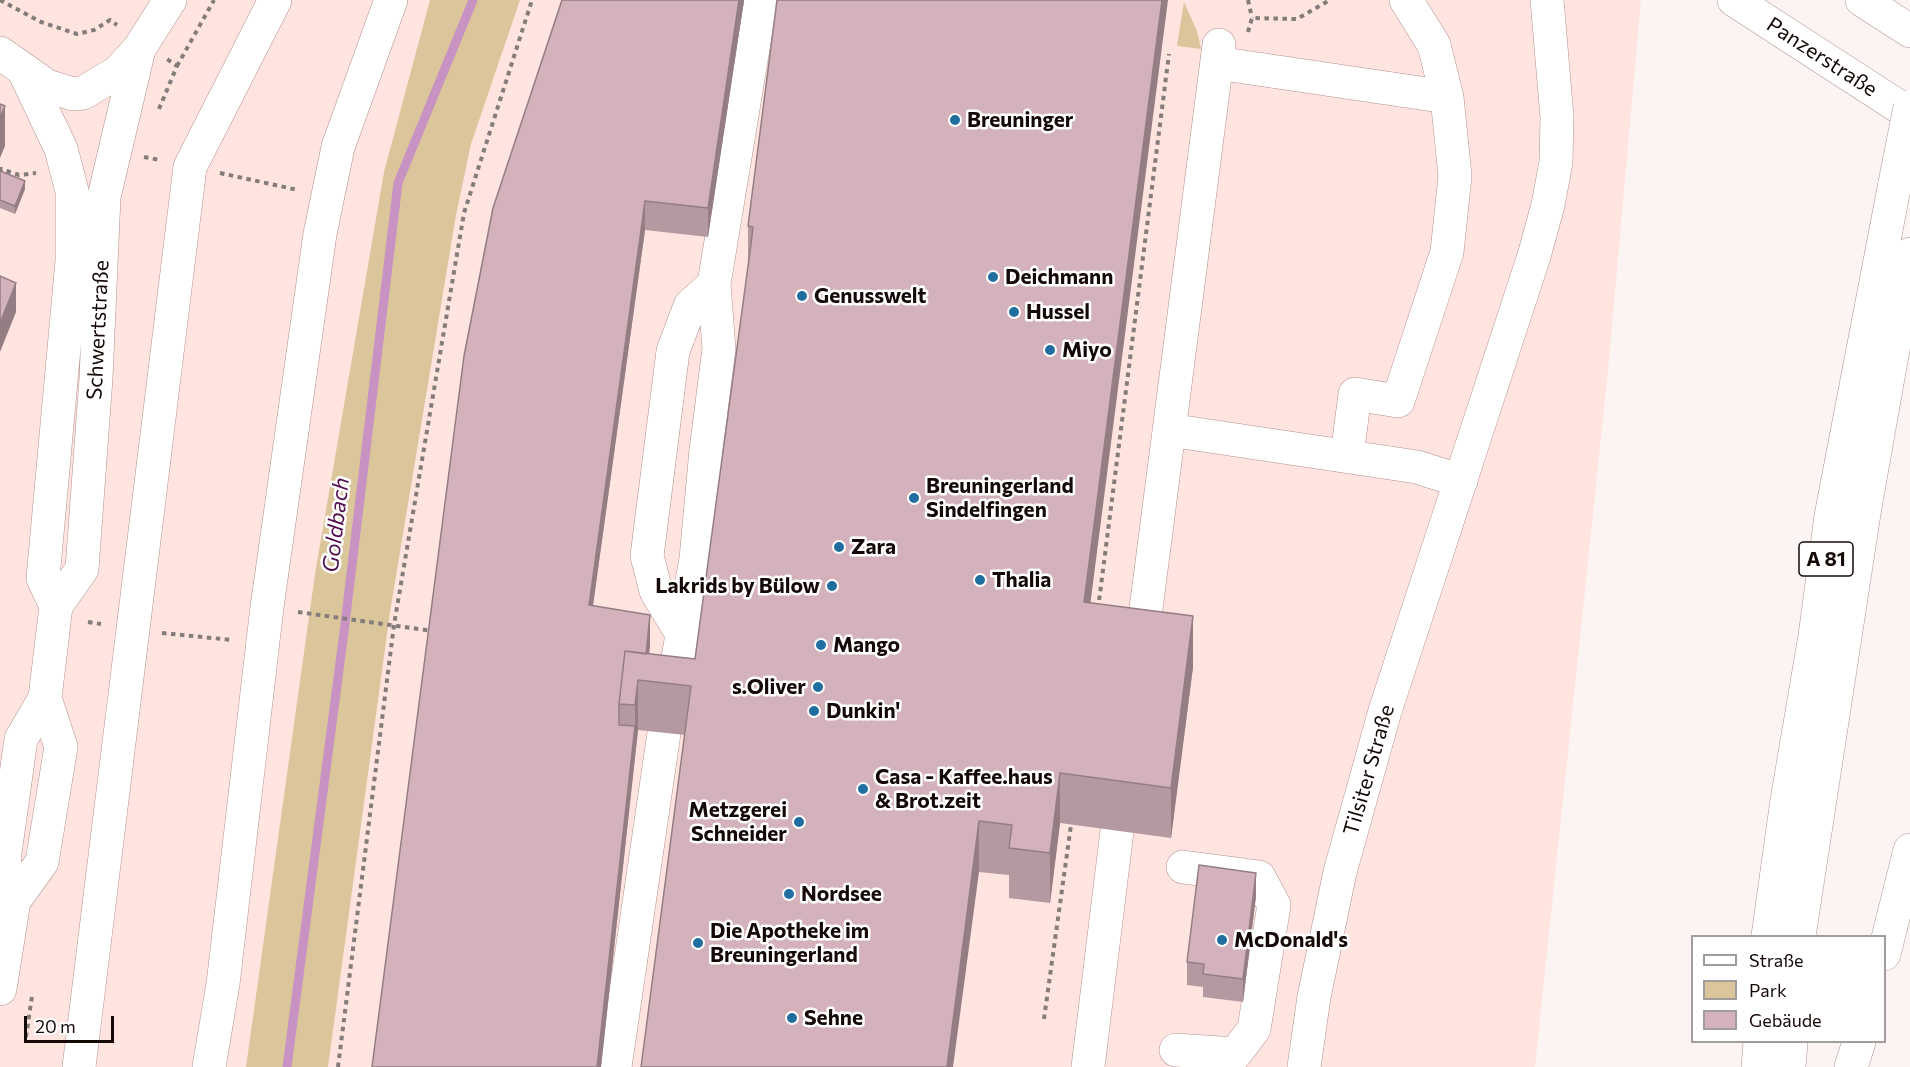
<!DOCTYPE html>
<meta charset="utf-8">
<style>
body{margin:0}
#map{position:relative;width:1910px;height:1067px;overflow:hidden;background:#fbf4f3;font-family:Commissioner,sans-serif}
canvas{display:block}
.legend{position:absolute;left:1691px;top:935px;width:195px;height:108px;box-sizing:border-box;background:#fff;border:2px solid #a19d9c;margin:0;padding:8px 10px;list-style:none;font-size:18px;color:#140907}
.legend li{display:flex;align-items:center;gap:12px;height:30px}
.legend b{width:30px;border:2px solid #a19d9c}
.scale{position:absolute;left:24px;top:1016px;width:90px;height:27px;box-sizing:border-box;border:3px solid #140907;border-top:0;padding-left:8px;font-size:18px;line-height:21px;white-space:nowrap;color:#140907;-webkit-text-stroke:4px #fff;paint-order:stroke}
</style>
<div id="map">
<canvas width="1910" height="1067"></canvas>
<ul class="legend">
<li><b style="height:8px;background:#fff"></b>Straße</li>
<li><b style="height:16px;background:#dac69a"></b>Park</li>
<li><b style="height:16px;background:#d3b2bb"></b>Gebäude</li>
</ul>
<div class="scale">20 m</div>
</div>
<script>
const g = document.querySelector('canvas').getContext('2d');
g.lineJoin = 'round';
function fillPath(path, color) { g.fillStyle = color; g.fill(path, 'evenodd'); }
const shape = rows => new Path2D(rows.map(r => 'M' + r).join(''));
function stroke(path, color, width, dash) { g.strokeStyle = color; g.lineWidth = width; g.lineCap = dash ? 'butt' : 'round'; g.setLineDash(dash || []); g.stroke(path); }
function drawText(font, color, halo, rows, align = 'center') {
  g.font = font + ' Commissioner,sans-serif'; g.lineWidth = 5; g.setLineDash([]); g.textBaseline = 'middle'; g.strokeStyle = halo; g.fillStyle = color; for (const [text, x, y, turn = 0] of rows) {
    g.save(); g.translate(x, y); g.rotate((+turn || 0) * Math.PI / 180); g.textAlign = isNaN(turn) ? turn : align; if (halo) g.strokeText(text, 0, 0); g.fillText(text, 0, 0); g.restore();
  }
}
const built = shape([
 [0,0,1641,0,1608,371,1535,1067,0,1067]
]);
const green = shape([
 [430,0,520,0,471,144,456,215,390,612,328,1067,246,1067,315,574,384,172],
 [1184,2,1197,31,1201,49,1177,46]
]);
const stream = shape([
 [287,1067,344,632,398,183,473,0]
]);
const path = shape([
 [0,0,41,22,77,34,94,30,110,20,117,25],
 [1248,0,1252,18],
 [1248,32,1252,18,1297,19,1330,0],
 [177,66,214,0],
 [159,109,177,66,167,59],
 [144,157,160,160],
 [0,172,1,169,19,175,36,173],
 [220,173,298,190],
 [1098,609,1169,54],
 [298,612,433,631],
 [88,622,101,624],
 [162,633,232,640],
 [1044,1019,1071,825],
 [26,1037,32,996],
 [338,1067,394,625,464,213,532,0]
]);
const minor = shape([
 [1217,63,1447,97],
 [25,73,61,149,72,191,72,261,43,578,56,606],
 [1169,430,1417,467,1461,481],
 [1347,456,1355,394,1398,401,1447,252,1455,176,1447,97,1434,45,1406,0],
 [682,634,656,591,647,556,673,351,690,306,714,284],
 [1140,655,1219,45],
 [670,701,696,559,706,450,719,349,714,284,761,0],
 [14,901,42,862,61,747,45,698],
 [0,989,14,901,4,860,21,739,45,698,56,606,82,569,96,378,104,197,139,49],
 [1176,1050,1235,1054,1254,1029,1274,905,1259,877,1183,867],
 [79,1067,190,167,275,0],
 [209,1067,223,984,267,607,320,234,338,147,391,0],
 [615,1067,664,733],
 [1088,1067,1117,831],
 [1304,1067,1314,997,1340,872,1385,711,1534,256,1548,205,1556,162,1557,117,1547,0]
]);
const major = shape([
 [1734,0,1910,114],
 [1862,0,1910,31],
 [0,53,47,86,73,94,83,93,118,72,139,49,170,0]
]);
const highway = shape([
 [1768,936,1787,800,1815,636,1831,516,1895,183],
 [1799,936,1865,507,1910,254],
 [1884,954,1910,850],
 [1758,1067,1760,1042],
 [1789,1067,1791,1042],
 [1851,1067,1859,1042]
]);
const highwayBridge = shape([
 [1895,183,1910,107]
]);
const wall = shape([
 [562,0,744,0,708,237,645,230,593,605,650,645,649,654,695,659,748,271,748,226,777,0,1091,603,1193,667,1171,838,1060,823,1050,903,1009,898,1009,875,979,872,685,735,638,730,601,1067],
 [0,171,25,189,15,214,0,208],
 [1256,896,1243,1002,1203,997,1203,987,1187,985,1187,962]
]);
const shadedWall = shape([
 [739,0,744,0,708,237,708,208],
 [1162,0,1168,0,1084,653,1084,602],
 [5,106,5,146,0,158,0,118],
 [25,181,25,189,15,214,15,206],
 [645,201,645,230,589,634,589,605],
 [16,283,16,312,0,352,0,323],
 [650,615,650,645,646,681,643,680],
 [1193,616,1193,667,1171,838,1171,788],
 [638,680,638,730,601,1067,597,1067,635,726,635,705],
 [1060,773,1060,823,1050,903,1050,853],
 [979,821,979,872,953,1067,947,1067],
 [1256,873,1256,896,1243,1002,1243,979]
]);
const building = shape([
 [562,0,739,0,708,208,645,201,589,605,650,615,646,654,625,651,619,704,619,725,635,726,597,1067,372,1067,464,356,493,208,562,0],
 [777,0,1162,0,1084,602,1193,616,1171,788,1060,773,1050,853,1009,848,1012,825,979,821,947,1067,641,1067,691,686,638,680,635,705,619,704,625,651,695,659,751,244,753,227,748,226,777,0],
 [0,104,5,106,0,118,0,104],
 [0,171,25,181,15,206,0,200,0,171],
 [0,276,16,283,0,323,0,276],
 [1199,865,1256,873,1243,979,1203,974,1204,964,1187,962,1199,865]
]);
const markers = [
 [955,120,6,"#206da0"],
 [993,277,6,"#206da0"],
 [802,296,6,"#206da0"],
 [1014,312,6,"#206da0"],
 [1050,350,6,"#206da0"],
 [914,498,6,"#206da0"],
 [839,547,6,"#206da0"],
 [980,580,6,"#206da0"],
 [832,586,6,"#206da0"],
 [821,645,6,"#206da0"],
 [818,687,6,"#206da0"],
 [814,711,6,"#206da0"],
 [863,789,6,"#206da0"],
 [799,822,6,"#206da0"],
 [789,894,6,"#206da0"],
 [1222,940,6,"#206da0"],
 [698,943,6,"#206da0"],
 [792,1018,6,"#206da0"]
];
const shields = [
 [1826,559,54]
];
const shieldNames = [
 ["A 81",1826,559]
];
const streetNames = [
 ["Panzerstraße",1822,57,33],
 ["Schwertstraße",98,330,-87],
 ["Tilsiter Straße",1369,770,-74]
];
const poiNames = [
 ["Breuninger",967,120],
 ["Deichmann",1005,277],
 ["Genusswelt",814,296],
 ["Hussel",1026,312],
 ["Miyo",1062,350],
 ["Breuningerland",926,486],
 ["Sindelfingen",926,510],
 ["Zara",851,547],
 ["Thalia",992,580],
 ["Lakrids by Bülow",820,586,"right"],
 ["Mango",833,645],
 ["s.Oliver",806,687,"right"],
 ["Dunkin'",826,711],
 ["Casa - Kaffee.haus",875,777],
 ["& Brot.zeit",875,801],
 ["Metzgerei",787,810,"right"],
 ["Schneider",787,834,"right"],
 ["Nordsee",801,894],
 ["Die Apotheke im",710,931],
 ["Breuningerland",710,955],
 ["McDonald's",1234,940],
 ["Sehne",804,1018]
];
const waterNames = [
 ["Goldbach",336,525,-83]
];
fillPath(built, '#ffe4e0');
fillPath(green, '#dac69a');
stroke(stream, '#c892c3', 9);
stroke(minor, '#b2928d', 34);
stroke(major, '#b2928d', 34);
stroke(highway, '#b2928d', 34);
stroke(path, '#847b7a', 4, [4.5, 4.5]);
stroke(minor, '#fff', 33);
stroke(major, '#fff', 33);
stroke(highway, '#fff', 33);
stroke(highwayBridge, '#b2928d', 34, []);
stroke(highwayBridge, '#fff', 33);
fillPath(wall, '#b599a1');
fillPath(shadedWall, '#947d83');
fillPath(building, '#d3b2bb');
stroke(building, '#947d83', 1.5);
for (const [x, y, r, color] of markers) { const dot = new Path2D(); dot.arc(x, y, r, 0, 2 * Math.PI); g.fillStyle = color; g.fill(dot); stroke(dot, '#fff', 2); }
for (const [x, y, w] of shields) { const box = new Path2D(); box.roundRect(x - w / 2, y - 17, w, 34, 4.5); g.fillStyle = '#fff'; g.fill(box); stroke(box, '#140907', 1.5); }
drawText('bold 20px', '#140907', null, shieldNames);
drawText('21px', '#140907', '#fff', streetNames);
drawText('bold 21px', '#140907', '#fff', poiNames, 'left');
drawText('italic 22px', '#500e4d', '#fff', waterNames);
</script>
